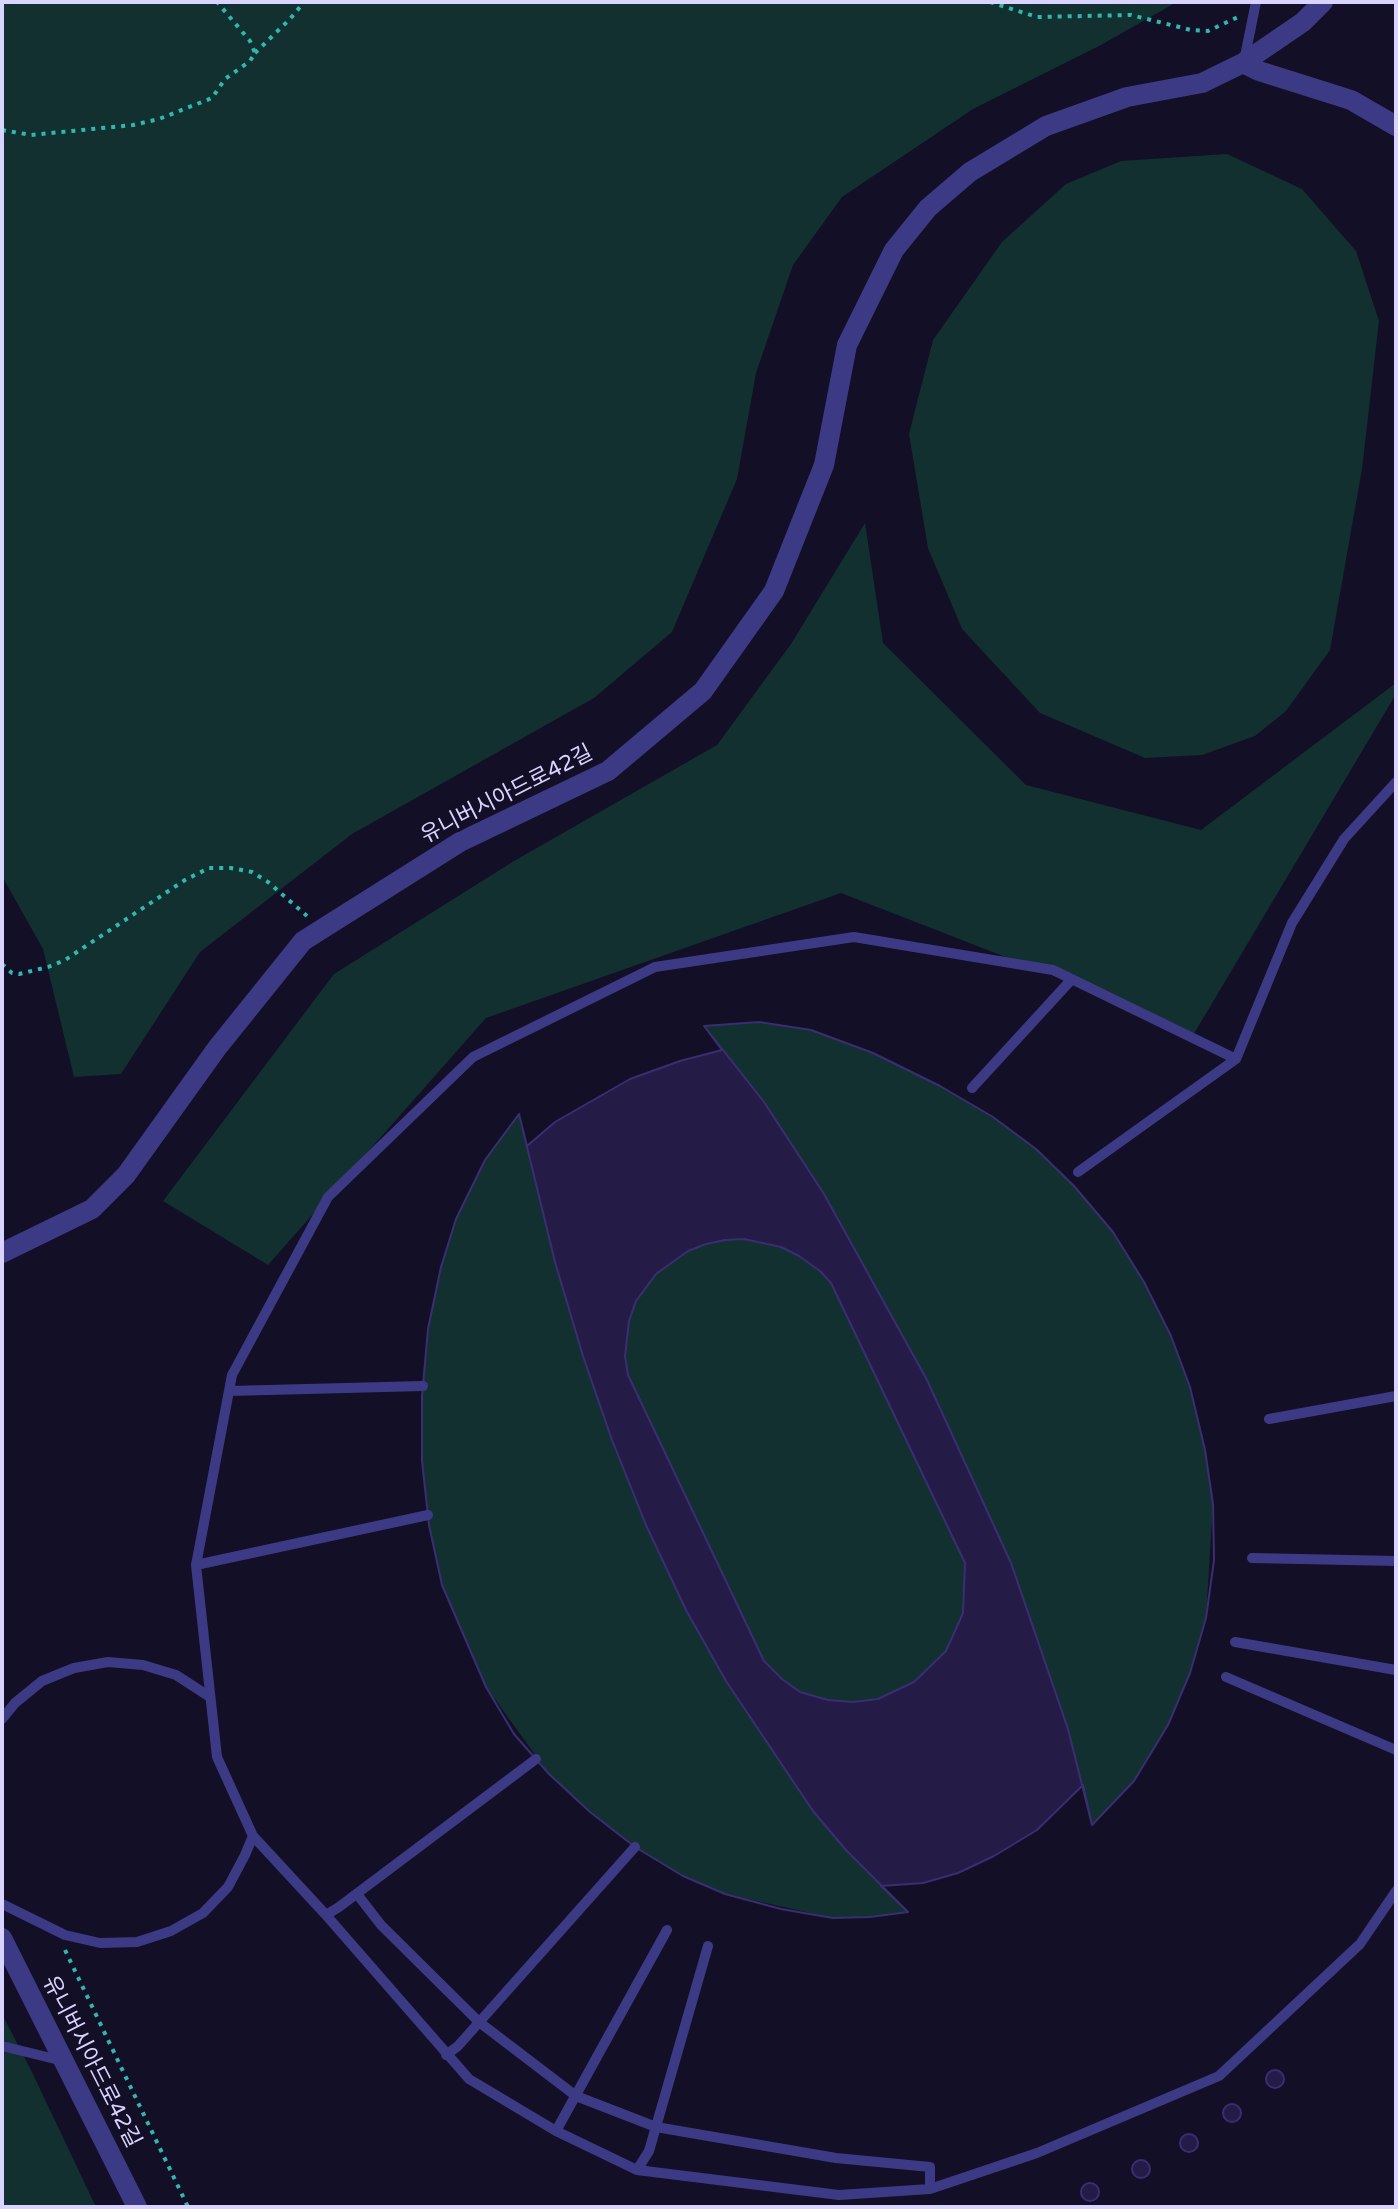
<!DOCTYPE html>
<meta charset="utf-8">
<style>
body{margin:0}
#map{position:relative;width:1398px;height:2209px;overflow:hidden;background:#130f26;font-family:"Varela Round",sans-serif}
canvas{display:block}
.frame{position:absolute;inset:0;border:4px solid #d9d4ff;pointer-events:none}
</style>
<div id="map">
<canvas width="1398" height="2209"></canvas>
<div class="frame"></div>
</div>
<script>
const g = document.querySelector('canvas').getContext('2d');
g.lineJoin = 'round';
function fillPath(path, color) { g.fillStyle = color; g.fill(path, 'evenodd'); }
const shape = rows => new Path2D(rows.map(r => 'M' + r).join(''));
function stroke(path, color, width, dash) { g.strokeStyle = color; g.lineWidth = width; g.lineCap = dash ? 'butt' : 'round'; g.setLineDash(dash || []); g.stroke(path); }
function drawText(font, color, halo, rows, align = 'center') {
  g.font = font + ' "Varela Round","Noto Sans KR",sans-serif'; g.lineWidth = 7; g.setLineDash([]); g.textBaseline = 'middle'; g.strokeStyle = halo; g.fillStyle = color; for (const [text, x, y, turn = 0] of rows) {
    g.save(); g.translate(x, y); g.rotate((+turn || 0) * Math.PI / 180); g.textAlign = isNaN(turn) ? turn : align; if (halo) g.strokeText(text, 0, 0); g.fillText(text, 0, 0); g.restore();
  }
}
const green = shape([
 [2,2,1177,2,1099,46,973,109,842,197,793,265,756,373,737,479,672,632,594,698,352,834,200,952,121,1074,74,1077,43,949,2,876],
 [1227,154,1302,189,1356,251,1379,321,1362,469,1330,650,1286,711,1255,736,1202,755,1145,758,1040,713,962,629,928,548,909,434,933,340,1002,242,1066,184,1121,161],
 [865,523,883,643,1026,785,1201,830,1396,683,1396,694,1192,1037,1062,979,841,893,486,1018,268,1265,163,1201,334,974,514,861,717,745,791,644],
 [759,1022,811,1030,873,1053,940,1086,993,1117,1037,1149,1074,1186,1113,1232,1144,1282,1171,1336,1190,1387,1206,1450,1213,1504,1206,1618,1190,1673,1168,1725,1134,1781,1092,1825,1083,1786,1037,1830,994,1856,958,1873,923,1883,882,1886,908,1912,870,1917,833,1918,725,1894,683,1876,635,1847,590,1812,549,1774,486,1687,442,1585,429,1525,422,1461,422,1396,428,1329,441,1267,456,1219,485,1160,519,1114,527,1145,555,1122,630,1079,680,1061,722,1050,704,1026],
 [2,2014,31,2070,96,2207,2,2207]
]);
const building = shape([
 [759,1022,811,1030,873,1053,940,1086,993,1117,1036,1149,1074,1186,1113,1232,1144,1282,1171,1336,1190,1387,1205,1450,1213,1504,1214,1560,1206,1618,1190,1673,1168,1725,1134,1781,1092,1825,1083,1785,1037,1830,994,1856,958,1873,923,1883,881,1886,908,1912,870,1917,833,1918,781,1909,725,1894,683,1876,635,1847,590,1812,549,1774,514,1734,486,1687,442,1585,429,1525,422,1461,422,1396,428,1329,441,1267,456,1219,485,1160,519,1114,527,1146,555,1122,630,1079,680,1061,722,1050,704,1026,759,1022],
 [744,1239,781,1247,799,1256,820,1271,831,1283,965,1563,963,1613,946,1651,914,1682,878,1699,853,1702,828,1700,800,1692,782,1679,764,1661,628,1375,625,1356,629,1321,636,1301,656,1274,688,1251,706,1244,725,1240,744,1239],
 [759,1022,811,1030,873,1053,940,1086,993,1117,1036,1149,1074,1186,1113,1232,1144,1282,1171,1336,1190,1387,1205,1450,1213,1504,1214,1560,1206,1618,1190,1673,1168,1725,1134,1781,1092,1825,1068,1729,1011,1563,927,1380,824,1194,764,1102,704,1026,759,1022],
 [519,1114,555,1262,583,1356,612,1440,646,1525,686,1610,726,1681,813,1811,846,1850,908,1912,870,1917,833,1918,781,1909,725,1894,683,1876,635,1847,590,1812,549,1774,514,1734,486,1687,442,1585,429,1525,422,1461,422,1396,428,1329,441,1267,456,1219,485,1160,519,1114],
 '1266 2079a9 9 0 1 1 18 0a9 9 0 1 1-18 0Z',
 '1223 2113a9 9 0 1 1 18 0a9 9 0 1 1-18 0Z',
 '1180 2143a9 9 0 1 1 18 0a9 9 0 1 1-18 0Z',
 '1132 2169a9 9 0 1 1 18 0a9 9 0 1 1-18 0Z',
 '1081 2192a9 9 0 1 1 18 0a9 9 0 1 1-18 0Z'
]);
const path = shape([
 [848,2,880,2],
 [990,2,1037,17,1131,15,1191,30,1208,31,1238,17],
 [255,53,290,19,300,7,301,2],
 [2,130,31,135,133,125,159,119,212,98,225,79,250,61,255,53,250,41,217,2],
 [2,964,12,973,19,974,48,967,65,960,185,880,209,868,231,868,252,872,268,882,307,916],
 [65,1950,188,2207]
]);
const lane = shape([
 [1244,61,1256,2],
 [1236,1059,1053,970,854,937,655,967,473,1057,328,1197,232,1375,196,1565,217,1757,253,1836,326,1915,469,2079,556,2131,637,2170,839,2195,930,2189,1037,2153,1219,2076,1360,1944,1396,1891],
 [972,1088,1072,979],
 [1078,1172,1236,1059,1292,923,1344,839,1396,782],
 [229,1391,423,1386],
 [1269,1419,1396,1396],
 [1252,1558,1396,1561],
 [196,1565,428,1515],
 [1235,1642,1396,1670],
 [1226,1677,1396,1750],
 [2,1719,15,1703,42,1681,74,1668,108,1662,143,1665,176,1675,210,1697],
 [357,1894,381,1925,479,2022,576,2096,656,2127,836,2158,930,2167,930,2189],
 [2,1904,65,1935,100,1943,137,1942,171,1931,203,1913,228,1887,245,1855,253,1836],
 [326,1915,339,1907,536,1759],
 [2,2046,63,2061],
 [446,2055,458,2046,635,1847],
 [556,2131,667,1930],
 [637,2170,649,2151,708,1946]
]);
const street = shape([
 [1243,63,1259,71,1351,100,1396,126],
 [2,1253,92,1209,126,1175,217,1048,303,941,460,842,608,771,703,691,774,591,824,465,847,345,894,250,928,208,970,172,1046,126,1127,97,1202,83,1243,63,1303,22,1323,2],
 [2,1938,137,2207]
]);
const streetNames = [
 ["유니버시아드로42길",507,795,-27],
 ["유니버시아드로42길",91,2062,63]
];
fillPath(green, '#12302f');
fillPath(building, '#241b47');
stroke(building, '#3b2d73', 2);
stroke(path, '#2fb8b0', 4, [4, 6]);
stroke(lane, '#3d3a85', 10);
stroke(street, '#3d3a85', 20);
drawText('22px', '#d9d4ff', '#130f26', streetNames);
</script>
